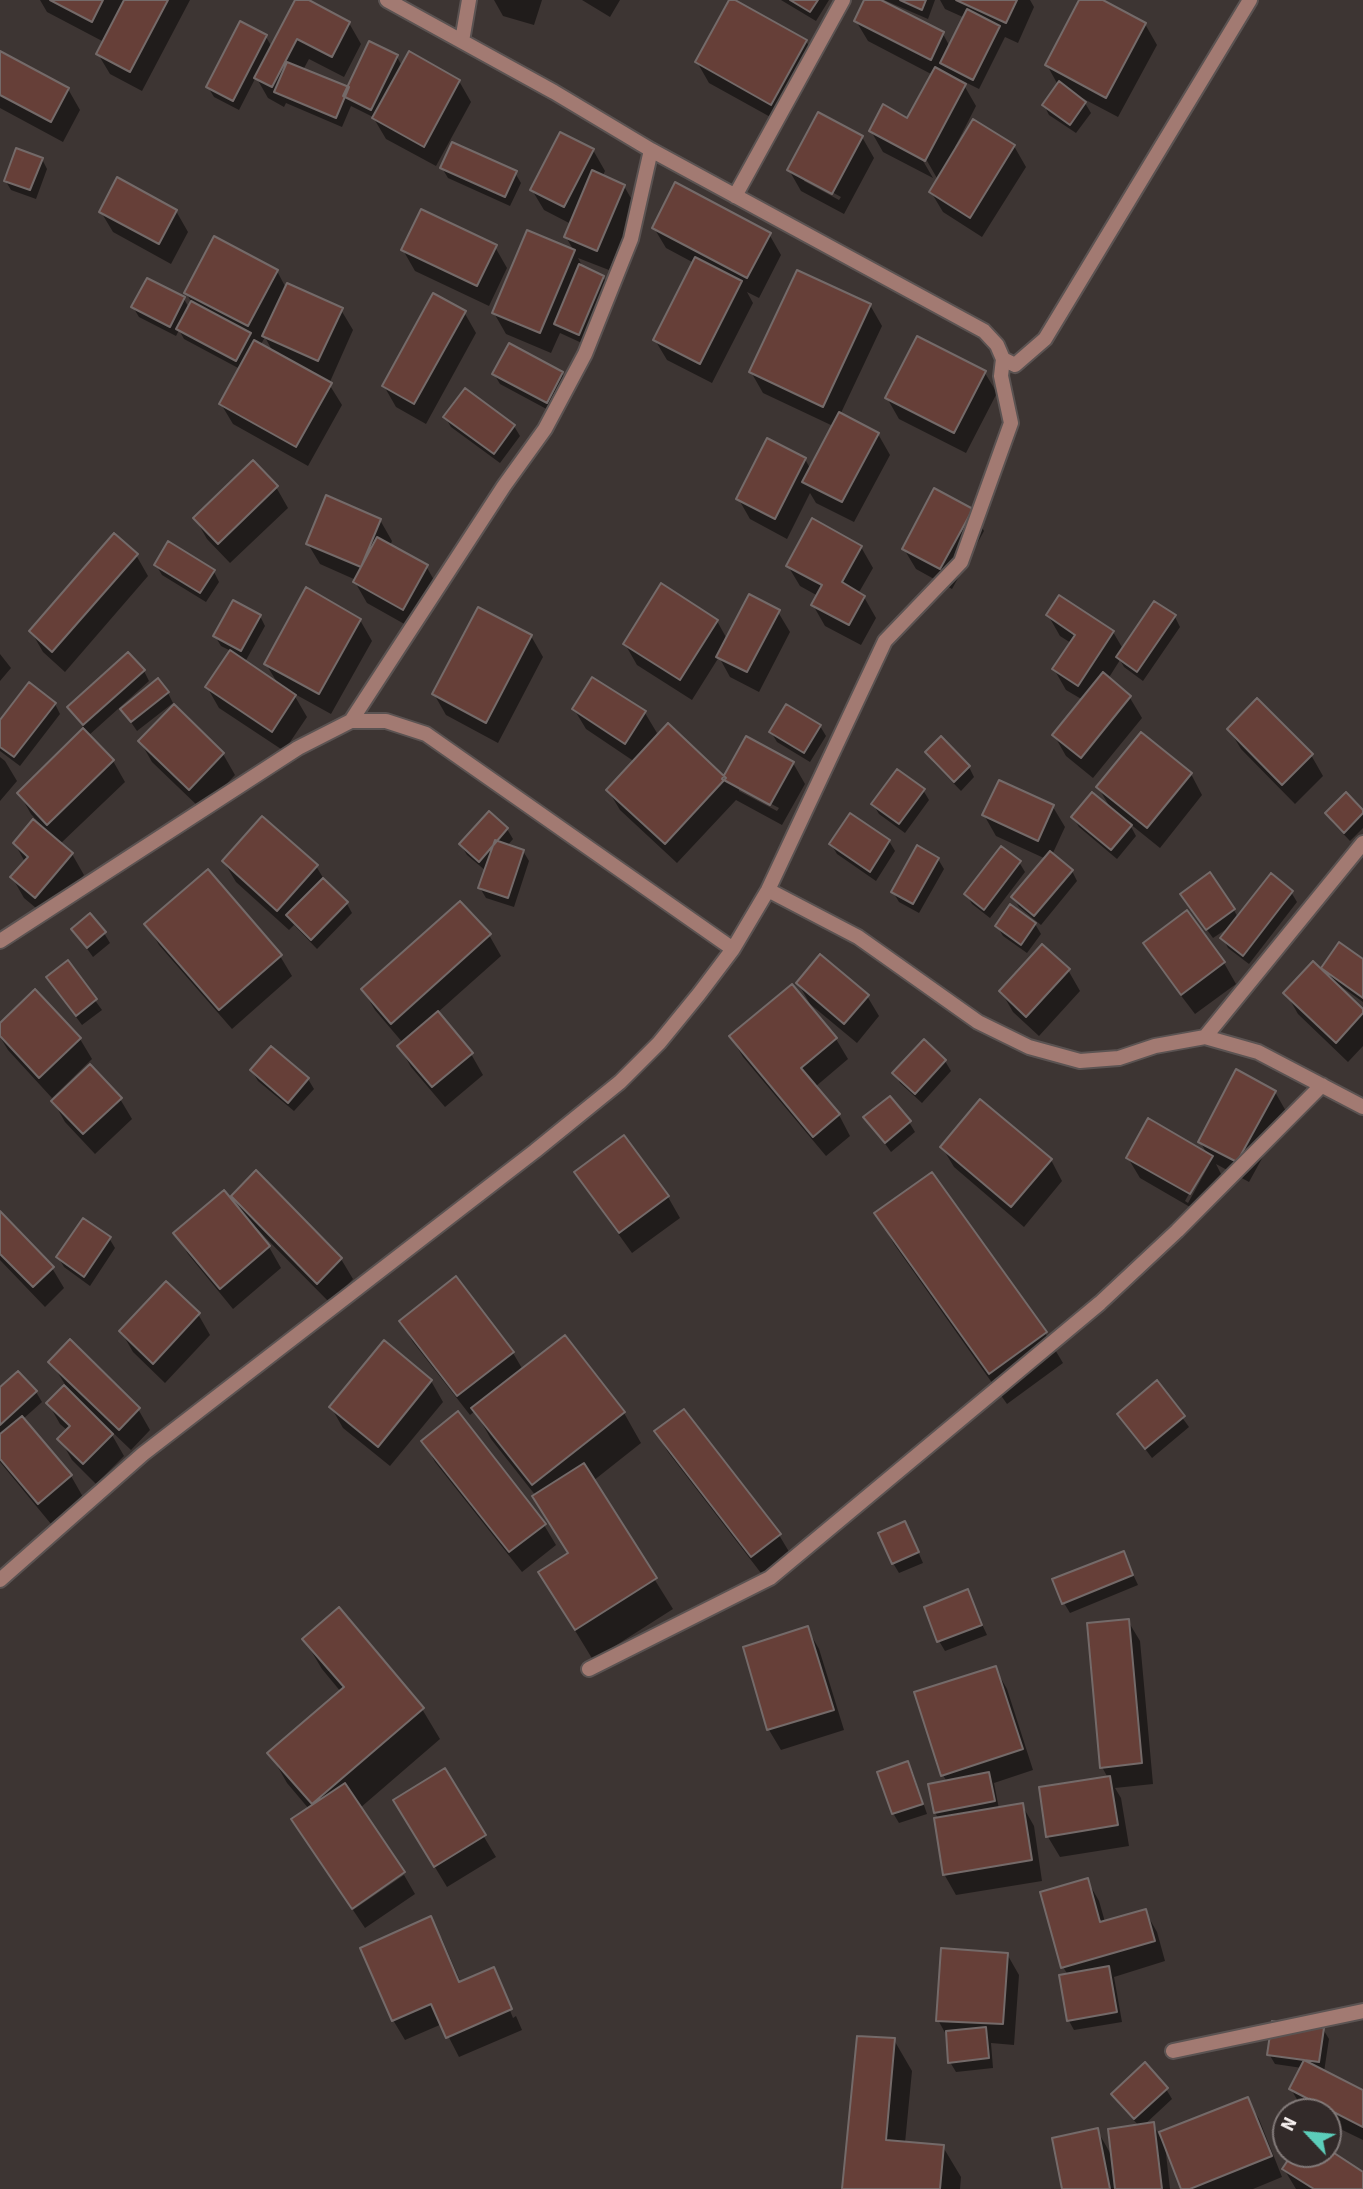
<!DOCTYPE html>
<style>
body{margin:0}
#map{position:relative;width:1363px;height:2189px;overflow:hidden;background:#3d3533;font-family:"Source Sans 3",sans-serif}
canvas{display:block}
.north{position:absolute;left:1272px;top:2098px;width:70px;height:70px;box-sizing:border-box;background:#322a29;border:2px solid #827a79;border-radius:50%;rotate:296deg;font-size:19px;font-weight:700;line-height:28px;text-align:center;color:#f9f3f2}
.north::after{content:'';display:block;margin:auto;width:24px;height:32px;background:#5cceba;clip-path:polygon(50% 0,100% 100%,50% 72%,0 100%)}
</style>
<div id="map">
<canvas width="1363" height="2189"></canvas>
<div class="north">N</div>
</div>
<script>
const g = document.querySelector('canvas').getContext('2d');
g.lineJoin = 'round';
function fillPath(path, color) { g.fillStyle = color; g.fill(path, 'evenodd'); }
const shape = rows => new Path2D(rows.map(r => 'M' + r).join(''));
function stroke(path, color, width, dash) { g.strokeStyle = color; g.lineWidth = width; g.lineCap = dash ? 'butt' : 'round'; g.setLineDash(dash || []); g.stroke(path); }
const shadow = shape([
 [40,0,190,0,142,91,110,74,98,54,104,42,47,12],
 [297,0,305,0,349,23,361,44,344,77,309,59,303,70,349,89,397,57,402,66,459,81,471,102,436,166,386,139,373,117,351,106,342,127,286,103,284,107,268,98,256,77,239,110,214,97,208,87,266,37,272,47],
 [494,0,542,0,534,25,503,16],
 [582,0,620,0,610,17],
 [731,0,806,41,818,62,783,124,709,83,697,62],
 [781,0,829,0,816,21],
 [866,0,877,0,943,34,950,47,965,18,945,9,940,0,1030,0,1034,7,1018,43,1005,37,979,89,961,80,976,106,955,147,1014,146,1026,167,982,237,943,212,931,192,938,180,922,152,919,154,933,178,883,152,871,131,908,120,933,75,868,41,856,21],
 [884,0,935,0,928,19],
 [1081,0,1099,0,1145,24,1157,45,1118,117,1082,98,1091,113,1076,133,1049,115,1044,105,1058,85,1047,65],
 [0,53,68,89,80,110,63,142,0,108],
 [862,137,874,158,844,214,801,191,789,170],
 [804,177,841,197,839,200,804,181],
 [593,150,605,171,602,177,624,186,636,207,609,270,578,258,584,269,603,277,609,287,584,344,560,333,551,353,506,334,494,313,574,251,566,237,571,224,544,210,532,190],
 [42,159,47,169,36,199,11,190,5,180],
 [442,168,515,173,521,183,510,206,448,178],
 [176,211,188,232,171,264,113,232,101,212],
 [654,228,769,234,781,255,759,298,747,292,753,303,712,383,667,360,655,340,694,263,666,248],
 [495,247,507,268,489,306,415,271,403,250],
 [277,271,286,288,341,310,353,330,329,384,342,405,308,466,233,424,221,404,240,369,184,339,179,330,176,336,139,317,133,307,184,299,189,308,192,303,186,293],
 [265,337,274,354,260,346],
 [870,305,882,326,840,415,878,434,890,455,854,522,816,503,810,493,787,539,750,519,738,498,805,459,811,470,833,426,763,393,751,372],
 [464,312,476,333,426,424,396,407,384,386],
 [562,373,568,383,552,412,500,384,494,374],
 [985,373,997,393,966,453,899,419,887,398],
 [445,417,514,426,520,436,500,463,451,427],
 [276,487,288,508,230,563,207,539,195,518],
 [972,510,984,531,952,589,916,569,904,549],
 [380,520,392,541,390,546,426,566,438,587,415,630,367,603,355,582,356,580,320,564,308,544],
 [861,547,873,568,858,594,864,597,876,618,861,645,825,626,813,605,818,596,800,586,788,566],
 [136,555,148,576,65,672,43,652,31,631],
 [156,565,214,572,219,582,206,602,162,575],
 [778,612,790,632,759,692,730,677,719,657,692,700,637,665,625,644,717,621,727,639],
 [1048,615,1113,632,1123,649,1175,617,1180,627,1143,681,1124,667,1120,660,1108,679,1130,698,1142,718,1093,778,1066,756,1054,735,1083,700,1066,690,1054,669,1071,643,1060,636],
 [260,616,265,626,245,662,278,684,266,664,360,620,372,641,331,714,293,693,307,717,284,751,219,708,207,687,231,651,221,646,215,636],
 [531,636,543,657,498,743,446,715,434,694],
 [0,654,11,668,0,681],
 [144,671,149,681,88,736,113,761,125,782,60,844,72,854,84,875,48,918,24,898,12,877,25,862,15,844,41,825,31,814,19,793,85,729,69,707],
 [168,693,173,703,137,731,122,709],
 [55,704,60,714,20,766,0,751,0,723],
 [174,706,223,754,235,775,202,810,152,762,140,741],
 [574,709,645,713,657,733,653,740,724,779,793,763,805,784,782,825,736,800,677,863,620,810,608,790,635,762,586,729],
 [739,787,779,808,777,811,739,791],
 [820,726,826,736,810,762,777,742,771,732],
 [1229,729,1311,755,1323,776,1295,804,1241,749],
 [927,753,969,767,974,777,961,791,933,762],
 [0,757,5,761,17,781,0,801],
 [1191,774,1202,795,1160,848,1129,823,1136,836,1117,859,1079,827,1073,817,1111,809,1098,787],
 [923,790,929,800,905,833,879,814,873,804],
 [1053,807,1065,827,1052,855,1072,871,1077,881,1041,925,1019,907,1013,897,1046,859,996,836,984,815],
 [489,813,507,829,513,839,507,846,523,851,529,861,514,907,486,898,480,888,486,871,467,855,461,845],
 [1363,813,1363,828,1350,841,1333,823,1327,814],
 [889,841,895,851,876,881,837,854,831,844],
 [938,859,944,869,919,913,899,902,893,892],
 [224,862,316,866,325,881,347,904,352,913,317,949,294,925,289,930,236,882],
 [1019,862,1025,872,990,918,972,904,966,894],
 [1291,892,1297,902,1249,964,1228,948,1223,938,1231,926,1213,938,1188,904,1234,910,1238,918],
 [1187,913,1224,963,1236,984,1195,1014,1157,964,1145,944],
 [147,924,280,956,292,976,232,1029,159,945],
 [1035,924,1041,934,1027,953,1003,936,997,926],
 [73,929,104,933,110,943,93,957],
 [489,935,501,956,437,1013,471,1054,483,1075,445,1107,411,1067,399,1046,403,1043,375,1010,363,990],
 [1363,962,1363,1002,1339,985,1337,987,1363,1011,1363,1046,1348,1062,1298,1014,1286,993,1327,976,1323,968],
 [68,963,102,1010,82,1025,54,987],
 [1068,970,1080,991,1039,1036,1013,1012,1001,991],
 [798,983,867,996,879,1016,857,1043,810,1004],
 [0,1025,80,1039,92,1059,52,1098,8,1050,0,1037],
 [731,1037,836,1039,848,1059,815,1087,839,1115,850,1136,826,1156,743,1057],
 [945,1061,951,1071,922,1103,900,1083,895,1073],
 [252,1071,308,1079,314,1089,294,1111,258,1081],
 [1275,1092,1287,1113,1249,1182,1216,1164,1223,1178,1202,1214,1140,1178,1128,1158,1208,1155,1200,1142],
 [1205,1165,1209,1165,1188,1203,1185,1201],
 [120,1099,132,1119,95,1154,65,1122,53,1101],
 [866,1117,909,1122,915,1132,891,1152],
 [623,1138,668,1197,680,1218,632,1253,589,1193,577,1173],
 [942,1147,1051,1160,1062,1181,1024,1227,954,1167],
 [233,1196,341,1259,353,1279,330,1303,256,1228,254,1230,269,1247,281,1268,233,1309,188,1254,176,1233,243,1216,244,1215],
 [0,1214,52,1268,64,1288,45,1307,0,1260],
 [877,1214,1045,1333,1063,1363,1007,1404,894,1244],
 [109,1238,115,1248,90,1286,64,1267,58,1257],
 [198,1314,210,1335,165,1383,133,1352,121,1331],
 [401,1322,513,1353,523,1370,624,1413,641,1443,593,1481,673,1609,593,1660,540,1573,569,1554,536,1496,491,1439,475,1411,470,1415,413,1342],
 [51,1362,138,1409,150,1430,131,1450,108,1428,124,1456,96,1484,72,1460,60,1439,68,1431,60,1424,48,1403,66,1386],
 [17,1373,36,1392,42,1402,23,1419,71,1476,83,1497,51,1524,0,1462,0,1389],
 [431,1381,443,1402,390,1466,343,1428,331,1407],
 [1157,1383,1189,1427,1152,1458,1119,1414],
 [656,1432,779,1535,791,1555,764,1577,668,1452],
 [424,1441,544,1525,556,1545,522,1572,435,1462],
 [910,1533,923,1563,899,1573,893,1563],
 [1123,1553,1138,1585,1070,1613,1064,1603],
 [967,1592,987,1635,945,1651,939,1641],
 [1128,1621,1140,1641,1153,1784,1115,1788,1121,1798,1129,1846,1060,1857,1048,1837,1108,1778,1102,1767],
 [807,1628,819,1649,844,1730,781,1750,769,1730,745,1648],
 [304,1639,422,1709,440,1739,360,1808,309,1809,287,1783,270,1753,341,1692,322,1669],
 [995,1668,1007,1689,1033,1770,994,1783,999,1809,1022,1805,1034,1826,1042,1881,956,1895,944,1874,939,1819,935,1813,947,1782,943,1775],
 [908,1763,913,1773,927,1814,899,1823,893,1813],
 [444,1770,496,1857,447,1887,407,1821],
 [404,1875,415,1894,365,1928,353,1910],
 [1087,1880,1099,1901,1105,1922,1145,1911,1157,1932,1165,1961,1114,1977,1122,2022,1074,2030,1069,2021,1068,1975,1063,1967],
 [430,1919,442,1939,461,1983,493,1969,504,1988,501,1988,513,2018,516,2016,522,2030,459,2057,442,2024,405,2040,393,2020],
 [1007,1954,1019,1975,1014,2045,991,2043,993,2068,956,2072,950,2062,948,2038,938,2020],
 [1323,2029,1329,2039,1324,2072,1363,2092,1363,2140,1328,2123,1328,2112,1307,2112,1303,2110,1291,2089,1302,2068,1275,2064,1269,2054],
 [894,2040,912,2071,905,2143,943,2147,961,2177,960,2189,844,2189],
 [1166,2089,1172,2099,1143,2126,1153,2124,1162,2141,1247,2099,1259,2119,1282,2177,1253,2189,1183,2189,1165,2145,1170,2189,1064,2189,1097,2130,1113,2158,1139,2126,1119,2104,1113,2094],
 [1328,2151,1363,2174,1363,2189,1296,2189,1284,2169,1294,2154,1328,2154]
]);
const building = shape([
 [50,0,103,0,92,22,50,0],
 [124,0,168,0,130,72,96,54,124,0],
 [295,0,309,0,350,22,332,57,297,39,272,87,254,78,295,0],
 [729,0,735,0,807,40,771,105,695,62,729,0],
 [790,0,818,0,810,12,790,0],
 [864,0,881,0,944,32,931,60,854,21,864,0],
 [900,0,926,0,922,10,900,0],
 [956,0,1017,0,1006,23,956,0],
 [1079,0,1103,0,1146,23,1106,98,1045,65,1079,0],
 [967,9,1000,26,973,80,940,63,967,9],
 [240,21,267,35,233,101,206,87,240,21],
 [369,41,398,55,371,110,343,96,369,41],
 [0,51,69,88,51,122,0,95,0,51],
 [409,51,460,80,424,147,372,118,409,51],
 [287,62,349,87,336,118,274,92,287,62],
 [935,67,966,84,925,161,869,131,883,104,907,118,935,67],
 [1059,81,1086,102,1070,125,1042,105,1059,81],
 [818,112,863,136,832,194,787,170,818,112],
 [973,119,1015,145,970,218,929,192,973,119],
 [560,132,594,149,564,207,530,190,560,132],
 [452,142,517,171,505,197,440,168,452,142],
 [16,148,43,158,30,190,4,181,16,148],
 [592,170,625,185,597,251,564,237,592,170],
 [117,177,177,210,159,244,99,212,117,177],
 [675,182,771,233,747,278,652,228,675,182],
 [421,209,497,245,477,286,401,250,421,209],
 [527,230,575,250,540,333,492,313,527,230],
 [214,236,278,270,248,326,184,293,214,236],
 [695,257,742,281,700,364,653,340,695,257],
 [579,264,604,276,579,335,554,324,579,264],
 [797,270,871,304,823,407,749,372,797,270],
 [147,278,185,297,170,327,131,307,147,278],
 [287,283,343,308,318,361,262,336,287,283],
 [433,293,466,311,414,404,382,386,433,293],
 [191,301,251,333,236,361,176,329,191,301],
 [917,336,986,371,954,433,885,398,917,336],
 [254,340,332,383,296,447,219,404,254,340],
 [509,343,563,372,547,403,492,374,509,343],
 [465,388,515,425,494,454,443,417,465,388],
 [839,412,879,433,842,502,802,482,839,412],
 [767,438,806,458,775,519,736,499,767,438],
 [253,460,278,486,218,544,193,518,253,460],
 [934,488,973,509,940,569,902,549,934,488],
 [326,495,381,519,361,567,306,544,326,495],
 [812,518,862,546,842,582,865,596,849,625,811,605,822,585,786,566,812,518],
 [114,533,138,554,52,652,29,631,114,533],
 [377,537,428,565,403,610,353,582,377,537],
 [168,541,215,570,200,593,154,565,168,541],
 [661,583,718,620,680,680,623,644,661,583],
 [306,587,361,619,319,694,264,664,306,587],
 [749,594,780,610,747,672,716,657,749,594],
 [1059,595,1114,631,1078,686,1052,669,1075,635,1046,615,1059,595],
 [233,600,261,615,241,651,213,636,233,600],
 [1154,601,1176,615,1137,672,1116,657,1154,601],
 [478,607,532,635,486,723,432,694,478,607],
 [230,650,296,695,272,732,205,687,230,650],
 [128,652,145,670,83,725,67,707,128,652],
 [1103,672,1131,696,1081,758,1052,735,1103,672],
 [592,677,646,711,625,744,572,709,592,677],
 [158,678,169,692,131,722,120,709,158,678],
 [29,682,56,703,14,757,0,747,0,720,29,682],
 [1257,698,1313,754,1282,785,1227,729,1257,698],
 [174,704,224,753,189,790,138,741,174,704],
 [786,704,821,725,804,753,769,732,786,704],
 [668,723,726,778,665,844,606,790,668,723],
 [83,728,114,760,47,825,17,793,83,728],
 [1141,732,1192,773,1147,828,1096,787,1141,732],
 [746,736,794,762,770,805,722,779,746,736],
 [941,736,970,766,954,782,925,752,941,736],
 [897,769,925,789,899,824,871,804,897,769],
 [999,780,1054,805,1038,841,982,815,999,780],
 [1092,792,1132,825,1111,850,1071,817,1092,792],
 [1346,792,1363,810,1363,813,1344,833,1325,813,1346,792],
 [489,811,508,828,479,862,459,844,489,811],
 [850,813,890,840,870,872,829,844,850,813],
 [262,816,318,865,277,911,222,861,262,816],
 [33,819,73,853,35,898,10,877,28,857,13,843,33,819],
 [495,840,524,850,508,898,478,888,495,840],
 [917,845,939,858,913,904,891,892,917,845],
 [1001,846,1021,861,984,910,964,894,1001,846],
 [1050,851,1073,870,1034,916,1011,897,1050,851],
 [208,869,282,955,219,1010,144,924,208,869],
 [1210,872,1235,909,1206,930,1180,894,1210,872],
 [1271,873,1293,891,1243,956,1220,938,1271,873],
 [323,878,348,902,311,940,286,915,323,878],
 [460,901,491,934,391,1024,361,989,460,901],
 [1010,904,1036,923,1021,945,995,926,1010,904],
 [1187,910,1225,962,1181,995,1143,943,1187,910],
 [90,913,106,932,87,948,71,929,90,913],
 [1339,942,1363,959,1363,998,1321,968,1339,942],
 [1042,944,1070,969,1026,1017,999,991,1042,944],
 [820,954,869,995,844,1024,796,983,820,954],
 [68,960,97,999,76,1016,46,977,68,960],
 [1313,961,1363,1009,1363,1013,1336,1043,1283,993,1313,961],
 [792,984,837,1038,801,1068,840,1114,813,1137,729,1036,792,984],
 [35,989,81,1038,39,1078,0,1036,0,1023,35,989],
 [438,1011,473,1053,432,1087,397,1046,438,1011],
 [924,1039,946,1060,915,1094,892,1073,924,1039],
 [271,1046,309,1078,288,1103,250,1070,271,1046],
 [90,1064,122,1098,83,1134,51,1101,90,1064],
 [1236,1069,1276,1091,1237,1162,1198,1142,1236,1069],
 [890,1096,911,1121,885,1143,863,1117,890,1096],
 [980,1099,1052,1159,1011,1207,940,1147,980,1099],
 [1148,1118,1213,1156,1190,1194,1126,1158,1148,1118],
 [624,1135,669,1196,619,1233,574,1172,624,1135],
 [256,1170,342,1258,317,1284,231,1196,256,1170],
 [932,1172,1047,1332,989,1374,874,1213,932,1172],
 [224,1190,270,1246,220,1289,173,1233,224,1190],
 [0,1211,54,1267,33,1287,0,1254,0,1211],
 [83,1218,111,1237,84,1277,56,1257,83,1218],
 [456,1276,514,1352,457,1396,399,1321,456,1276],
 [166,1281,200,1313,153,1364,119,1331,166,1281],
 [565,1335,625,1412,532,1485,471,1408,565,1335],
 [70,1339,140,1408,119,1430,48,1362,70,1339],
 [384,1340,432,1380,378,1447,329,1407,384,1340],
 [18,1371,37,1391,0,1425,0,1387,18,1371],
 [1157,1380,1185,1416,1145,1449,1117,1414,1157,1380],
 [64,1385,113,1434,83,1464,57,1439,70,1426,46,1403,64,1385],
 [684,1409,781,1534,751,1557,654,1431,684,1409],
 [458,1411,546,1524,509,1552,421,1441,458,1411],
 [22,1416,72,1475,38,1504,0,1459,0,1434,22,1416],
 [584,1463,657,1578,575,1630,538,1572,568,1553,532,1496,584,1463],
 [905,1521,919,1552,892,1564,878,1533,905,1521],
 [1124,1551,1133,1575,1062,1604,1052,1579,1124,1551],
 [968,1589,982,1625,937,1642,924,1607,968,1589],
 [339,1607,424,1708,312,1804,267,1753,344,1687,302,1639,339,1607],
 [1129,1619,1142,1763,1100,1768,1087,1623,1129,1619],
 [808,1626,834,1710,767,1730,743,1647,808,1626],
 [996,1666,1023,1749,941,1776,914,1692,996,1666],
 [908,1761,923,1804,892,1814,877,1772,908,1761],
 [445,1768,486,1835,434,1867,393,1800,445,1768],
 [989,1772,995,1801,934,1813,928,1784,989,1772],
 [1110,1776,1118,1825,1046,1837,1039,1787,1110,1776],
 [345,1783,405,1872,352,1909,291,1819,345,1783],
 [1023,1803,1032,1860,943,1875,934,1818,1023,1803],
 [1088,1878,1100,1922,1146,1909,1155,1941,1061,1968,1040,1892,1088,1878],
 [431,1916,459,1982,494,1967,512,2009,446,2038,431,2004,392,2021,360,1948,431,1916],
 [941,1948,1008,1953,1003,2024,936,2021,941,1948],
 [1109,1966,1117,2012,1067,2021,1059,1975,1109,1966],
 [1272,2021,1324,2028,1319,2062,1267,2055,1272,2021],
 [986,2027,989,2058,948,2063,946,2031,986,2027],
 [857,2036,895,2038,886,2140,944,2145,940,2189,842,2189,857,2036],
 [1304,2060,1363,2090,1363,2127,1289,2089,1304,2060],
 [1145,2062,1168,2088,1134,2119,1111,2094,1145,2062],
 [1248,2097,1272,2156,1190,2189,1181,2189,1159,2132,1248,2097],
 [1154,2122,1162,2189,1115,2189,1108,2129,1154,2122],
 [1098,2128,1110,2189,1062,2189,1052,2138,1098,2128],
 [1328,2149,1363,2172,1363,2189,1314,2189,1282,2169,1292,2154,1328,2154,1328,2149]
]);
const street = shape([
 [462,41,469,0],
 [735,196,843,0],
 [1003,359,1015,365,1045,339,1250,0],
 [351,721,504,486,545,429,585,354,631,239,651,150],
 [768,890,858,937,978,1022,1029,1047,1080,1061,1119,1058,1155,1046,1205,1037,1258,1052,1363,1107],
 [0,941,298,748,351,721,386,721,426,734,733,949],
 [1205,1037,1363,843],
 [0,1580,143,1454,535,1151,620,1082,659,1043,699,994,733,949,768,890,885,641,961,562,1011,423,1001,376,1003,359,997,345,984,331,651,150,554,92,387,0],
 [589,1669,770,1578,1100,1303,1177,1231,1322,1085],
 [1173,2051,1363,2011]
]);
fillPath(shadow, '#0007');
fillPath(building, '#663f38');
stroke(building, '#746a69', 2);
stroke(street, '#5b5352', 18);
stroke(street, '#a27a72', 14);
</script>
